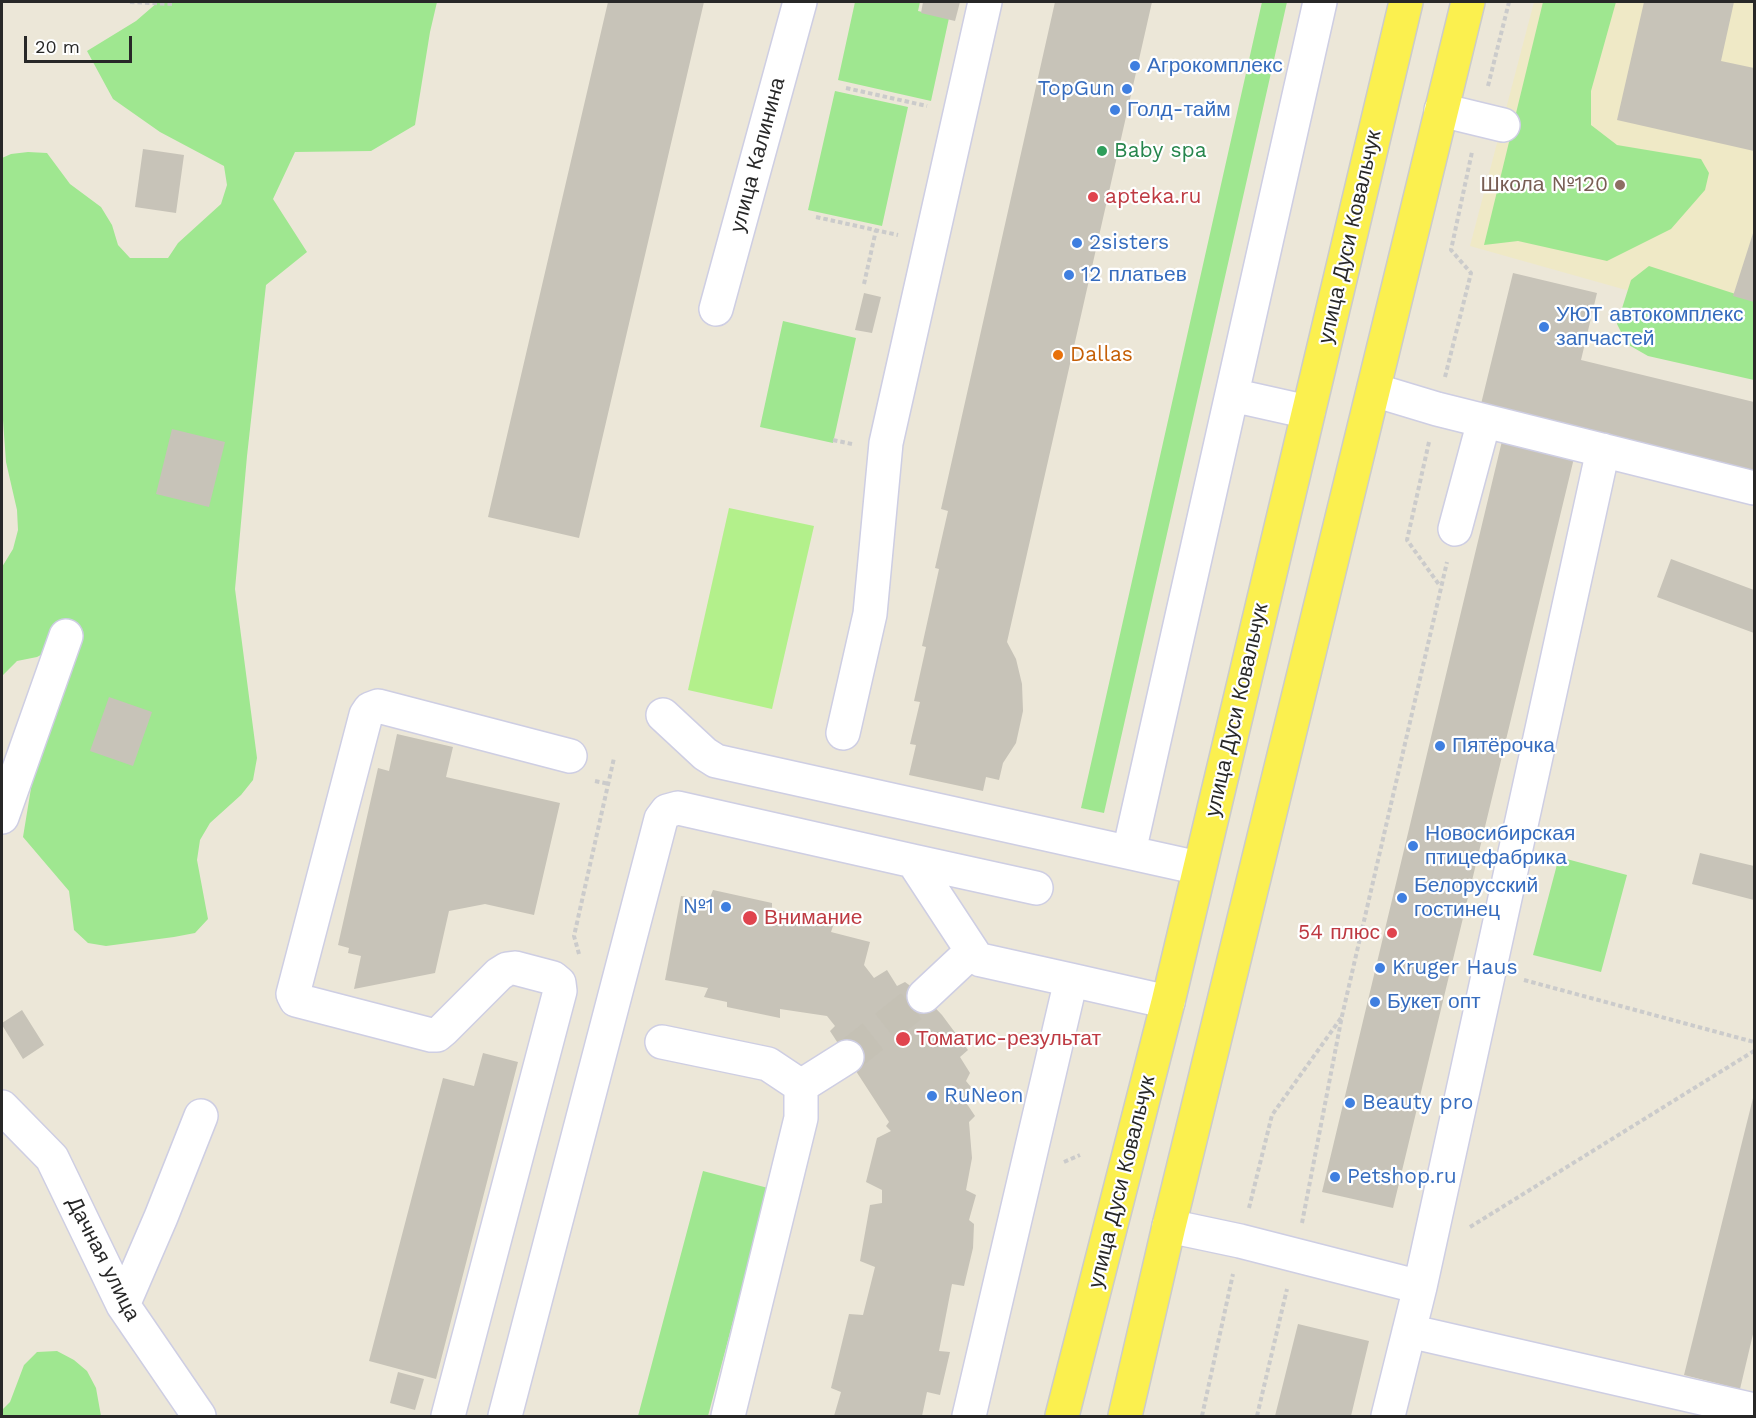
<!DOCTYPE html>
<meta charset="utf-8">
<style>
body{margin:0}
#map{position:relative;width:1756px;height:1418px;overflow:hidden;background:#ece7d8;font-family:"Work Sans",sans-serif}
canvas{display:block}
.frame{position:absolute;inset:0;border:3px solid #282828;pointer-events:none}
.scale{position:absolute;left:24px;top:36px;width:108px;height:27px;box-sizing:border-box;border:3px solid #282828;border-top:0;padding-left:8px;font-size:18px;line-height:21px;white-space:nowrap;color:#282828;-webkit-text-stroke:4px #fff;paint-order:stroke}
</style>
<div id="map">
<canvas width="1756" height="1418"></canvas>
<div class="frame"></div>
<div class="scale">20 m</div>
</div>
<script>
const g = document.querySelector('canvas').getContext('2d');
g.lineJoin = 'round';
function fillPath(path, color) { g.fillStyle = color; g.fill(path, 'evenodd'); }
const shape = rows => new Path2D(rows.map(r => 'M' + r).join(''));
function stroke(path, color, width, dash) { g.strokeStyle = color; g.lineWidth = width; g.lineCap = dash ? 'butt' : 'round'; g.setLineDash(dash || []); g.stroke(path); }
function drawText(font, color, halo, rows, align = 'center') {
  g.font = font + ' "Work Sans",sans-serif'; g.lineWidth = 4.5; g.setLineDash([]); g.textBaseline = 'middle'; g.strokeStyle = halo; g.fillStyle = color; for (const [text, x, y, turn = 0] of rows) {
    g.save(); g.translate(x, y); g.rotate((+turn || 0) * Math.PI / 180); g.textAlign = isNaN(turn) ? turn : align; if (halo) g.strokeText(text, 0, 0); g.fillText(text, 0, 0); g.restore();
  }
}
const education = shape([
 [1534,2,1754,2,1754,326,1470,246]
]);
const green = shape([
 [158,2,437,2,430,32,415,125,371,151,295,152,273,199,307,252,266,285,247,456,235,589,257,758,253,780,241,795,210,823,200,840,197,860,208,919,195,933,174,937,106,946,88,943,74,930,69,891,23,837,54,648,37,657,17,661,2,676,2,567,13,549,18,530,17,510,6,462,2,406,2,158,11,154,28,152,47,153,70,184,101,207,112,225,118,245,130,258,168,258,178,243,221,204,227,185,224,166,160,132,113,99,87,51,136,21],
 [855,2,920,2,918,11,949,18,931,101,838,80],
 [1262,2,1287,2,1104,813,1081,808],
 [1543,2,1616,2,1591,91,1591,125,1617,145,1701,159,1709,173,1705,190,1671,229,1607,261,1518,241,1484,245],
 [835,91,908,107,882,226,808,210],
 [1649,266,1754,300,1754,380,1648,356,1627,344,1617,324,1631,280],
 [783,321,856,338,833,443,760,427],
 [1559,857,1627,875,1601,972,1533,955],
 [703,1171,768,1188,708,1416,638,1416],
 [57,1351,74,1360,87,1371,96,1388,101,1416,2,1416,2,1410,10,1402,24,1365,37,1352]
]);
const pitch = shape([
 [729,508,814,526,772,709,688,690]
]);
const building = shape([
 [608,2,704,2,579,538,488,517],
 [923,2,960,2,955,21,921,13],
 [1055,2,1152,2,1007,642,1016,659,1022,684,1023,711,1016,743,1003,763,999,780,986,777,983,791,909,775,916,745,910,744,920,702,914,701,926,647,922,646,939,569,935,568,948,511,941,509],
 [1644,2,1734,2,1721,61,1754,68,1754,151,1617,120],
 [143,149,184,155,176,213,135,207],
 [1754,230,1754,302,1733,296],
 [1513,273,1597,293,1581,360,1754,402,1754,471,1481,404],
 [864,293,881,297,872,333,855,330],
 [172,429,225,442,209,507,156,494],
 [1502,441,1574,458,1393,1208,1322,1192],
 [1671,559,1754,590,1754,633,1657,597],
 [109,697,152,712,133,766,90,751],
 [397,734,453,747,446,777,560,803,534,915,485,904,449,911,435,973,354,989,361,956,348,953,349,948,338,945,378,768,389,771],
 [1700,853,1754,866,1754,900,1692,884],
 [713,890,772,903,772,910,808,913,810,921,833,926,831,932,870,942,864,965,874,978,887,970,897,986,905,982,924,996,942,1015,968,1050,960,1057,970,1073,966,1081,976,1093,965,1101,975,1116,969,1122,972,1158,966,1190,976,1195,969,1220,974,1224,973,1248,964,1286,952,1284,939,1351,950,1352,940,1395,927,1392,922,1416,834,1416,841,1392,831,1388,849,1314,863,1315,875,1267,860,1261,870,1205,882,1203,882,1190,866,1182,877,1138,891,1131,886,1126,889,1122,830,1031,835,1026,827,1016,780,1009,780,1018,727,1007,727,1002,704,997,708,988,665,980,681,896,709,900],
 [22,1010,44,1045,23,1059,2,1025,2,1023],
 [483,1053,518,1062,436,1379,369,1361,443,1078,474,1086],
 [1754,1094,1754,1330,1740,1389,1684,1375],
 [1298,1324,1369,1341,1351,1416,1275,1416],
 [398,1372,424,1379,415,1410,390,1403]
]);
const minorTunnel = shape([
 [847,1057,924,996]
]);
const path = shape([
 [130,2,172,4,174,2],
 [1488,86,1509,2],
 [846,88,927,106],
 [816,217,898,235],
 [864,284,876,230],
 [1445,377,1471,273,1451,250,1472,152],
 [833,440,852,444],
 [1429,442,1407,540,1440,586],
 [595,781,609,784],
 [579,954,574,936,614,758],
 [1524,980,1754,1042],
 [1064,1162,1080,1155],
 [1249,1208,1272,1115,1341,1018],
 [1302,1223,1342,1016,1447,562],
 [1470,1227,1754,1051],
 [1202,1416,1233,1274],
 [1257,1416,1287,1289]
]);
const minor = shape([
 [1441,110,1503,125],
 [716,309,800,2],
 [1374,390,1437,409,1754,488],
 [1232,395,1308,412],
 [1455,529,1484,421],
 [663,715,705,754,716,761,1199,868],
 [843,733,870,614,886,443,985,2],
 [2,817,66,636],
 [1129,852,1320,2],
 [913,861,1036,888],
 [924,996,971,952],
 [662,1042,768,1064,801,1086,801,1118,728,1416],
 [801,1086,847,1057],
 [2,1107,52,1158,123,1305,199,1416],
 [1169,1226,1240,1241,1420,1287],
 [123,1305,161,1217,201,1116],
 [1409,1331,1754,1410],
 [448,1416,560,991,559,983,553,978,515,968,507,969,499,974,443,1030,437,1035,431,1035,296,1000,293,994,366,715,370,709,378,706,570,756],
 [505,1416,661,819,667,811,678,808,913,861,976,957,981,960,1071,980],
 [969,1416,1071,980,1168,1002],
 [1388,1416,1420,1287,1603,450]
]);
const major = shape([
 [1062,1416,1168,1002,1406,2],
 [1125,1416,1169,1226,1468,2]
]);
const markers = [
 [1135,66,6,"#3f7fe0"],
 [1127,89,6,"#3f7fe0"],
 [1115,110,6,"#3f7fe0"],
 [1102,151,6,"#2e9e5b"],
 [1620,185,6,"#8d6e63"],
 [1093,197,6,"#e0444e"],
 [1077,243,6,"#3f7fe0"],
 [1069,275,6,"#3f7fe0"],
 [1544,327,6,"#3f7fe0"],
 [1058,355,6,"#e8710a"],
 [1440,746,6,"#3f7fe0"],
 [1413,846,6,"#3f7fe0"],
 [1402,898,6,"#3f7fe0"],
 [726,907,6,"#3f7fe0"],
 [750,918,8,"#e0444e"],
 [1392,933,6,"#e0444e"],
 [1380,968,6,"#3f7fe0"],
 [1375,1002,6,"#3f7fe0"],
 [903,1039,8,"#e0444e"],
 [932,1096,6,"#3f7fe0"],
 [1350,1103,6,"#3f7fe0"],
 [1335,1177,6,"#3f7fe0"]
];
const shopNames = [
 ["Агрокомплекс",1147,66],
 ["TopGun",1115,89,"right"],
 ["Голд-тайм",1127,110],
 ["2sisters",1089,243],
 ["12 платьев",1081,275],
 ["УЮТ автокомплекс",1556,315],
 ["запчастей",1556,339],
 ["Пятёрочка",1452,746],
 ["Новосибирская",1425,834],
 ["птицефабрика",1425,858],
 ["Белорусский",1414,886],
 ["гостинец",1414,910],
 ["№1",714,907,"right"],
 ["Kruger Haus",1392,968],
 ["Букет опт",1387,1002],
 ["RuNeon",944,1096],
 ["Beauty pro",1362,1103],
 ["Petshop.ru",1347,1177]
];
const leisureNames = [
 ["Baby spa",1114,151]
];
const streetNames = [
 ["улица Калинина",758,155,-75],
 ["улица Дуси Ковальчук",1350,237,-77],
 ["улица Дуси Ковальчук",1237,710,-77],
 ["улица Дуси Ковальчук",1122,1182,-76],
 ["Дачная улица",103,1259,63]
];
const educationNames = [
 ["Школа №120",1608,185]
];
const healthNames = [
 ["apteka.ru",1105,197],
 ["Внимание",764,918],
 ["54 плюс",1380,933,"right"],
 ["Томатис-результат",916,1039]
];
const foodNames = [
 ["Dallas",1070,355]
];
fillPath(education, '#efe9c6');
fillPath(green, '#9fe790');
fillPath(pitch, '#b3f08b');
fillPath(building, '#c7c3b8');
stroke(minorTunnel, '#c5c1b5', 33, [33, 16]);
stroke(minor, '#cecee3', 36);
stroke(major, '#cbcbcb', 36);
stroke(path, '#cbcbcb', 4, [4.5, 3]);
stroke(minor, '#fff', 33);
stroke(major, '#fbf04f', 33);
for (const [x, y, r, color] of markers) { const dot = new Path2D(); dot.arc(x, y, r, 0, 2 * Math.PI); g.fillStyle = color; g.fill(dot); stroke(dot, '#fff', 2); }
drawText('21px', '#366cbe', '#fff', shopNames, 'left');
drawText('21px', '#27864d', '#fff', leisureNames, 'left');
drawText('21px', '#282828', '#fff', streetNames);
drawText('21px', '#785e54', '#fff', educationNames, 'right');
drawText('21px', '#be3a42', '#fff', healthNames, 'left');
drawText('21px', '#c56008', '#fff', foodNames, 'left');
</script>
